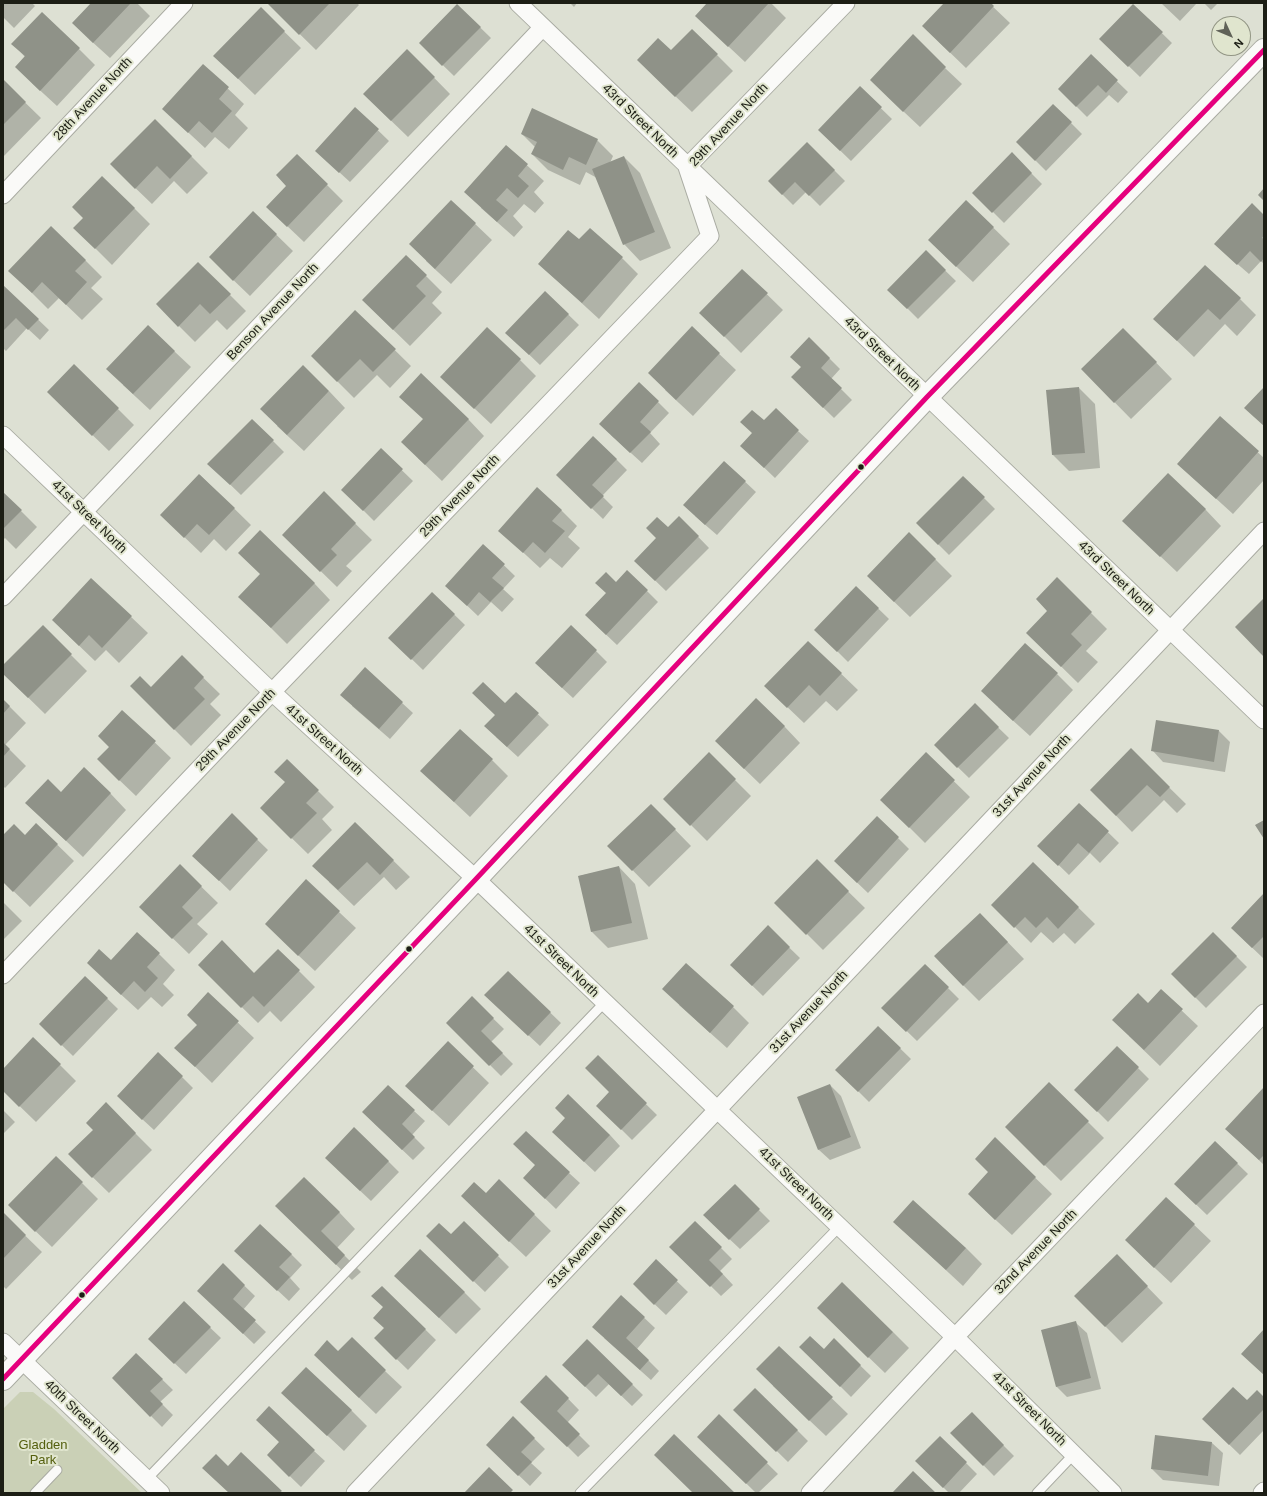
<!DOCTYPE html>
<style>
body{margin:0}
#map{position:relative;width:1267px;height:1496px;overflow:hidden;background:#dde0d3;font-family:Helvetica,sans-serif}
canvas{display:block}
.frame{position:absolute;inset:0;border:4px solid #1c1e15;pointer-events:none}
.north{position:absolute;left:1211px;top:16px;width:40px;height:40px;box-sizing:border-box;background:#e0e5ce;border:1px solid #929584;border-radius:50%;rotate:134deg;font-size:11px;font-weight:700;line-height:16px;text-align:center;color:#1c1e15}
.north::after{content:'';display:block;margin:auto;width:14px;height:18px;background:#606258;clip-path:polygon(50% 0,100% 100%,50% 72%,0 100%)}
</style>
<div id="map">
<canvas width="1267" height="1496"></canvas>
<div class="frame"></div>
<div class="north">N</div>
</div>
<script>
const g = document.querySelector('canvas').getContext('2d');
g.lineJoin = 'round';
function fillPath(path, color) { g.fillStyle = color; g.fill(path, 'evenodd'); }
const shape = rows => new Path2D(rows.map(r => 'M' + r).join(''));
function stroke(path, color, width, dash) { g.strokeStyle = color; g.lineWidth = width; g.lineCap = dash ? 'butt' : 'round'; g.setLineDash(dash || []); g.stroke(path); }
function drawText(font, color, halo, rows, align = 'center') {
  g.font = font + ' Helvetica,sans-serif'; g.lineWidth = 4; g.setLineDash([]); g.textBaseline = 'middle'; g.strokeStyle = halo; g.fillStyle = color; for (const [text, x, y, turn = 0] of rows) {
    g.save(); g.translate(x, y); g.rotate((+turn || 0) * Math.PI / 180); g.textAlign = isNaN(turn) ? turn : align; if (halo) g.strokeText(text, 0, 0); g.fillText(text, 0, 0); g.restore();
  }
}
const green = shape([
 [20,1392,33,1392,54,1409,142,1493,3,1493,3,1409]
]);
const shadow = shape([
 [3,3,32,3,35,6,14,28,3,17],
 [92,3,137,3,150,16,110,58,89,39],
 [268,3,357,3,359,5,316,50],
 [570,3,577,3,574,7],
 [709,3,726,3,728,5,730,3,771,3,786,18,745,62,696,16],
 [945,3,989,3,1010,23,966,68,939,42],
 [1161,3,1197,3,1180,21],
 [1204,3,1218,3,1211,10],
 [457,5,491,38,454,76,420,43],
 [1133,5,1172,43,1140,77,1101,39],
 [261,9,301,48,255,95,231,72],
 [692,30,733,71,692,112,654,76,671,52],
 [13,44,79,49,95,65,57,106,32,83,25,57],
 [407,50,450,94,408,137,380,110],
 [1091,56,1128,92,1118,103,1109,95,1087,117,1059,89],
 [203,65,244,104,235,115,248,128,229,149,215,137,205,148,163,109],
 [945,68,962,84,920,127,887,96],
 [3,81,41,118,3,157],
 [860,88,892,119,851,161,819,130],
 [1053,105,1082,134,1046,171,1017,142],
 [355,108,389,141,350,182,327,161],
 [155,120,208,173,187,194,174,181,152,204,127,180],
 [522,134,597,140,613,156,610,163,624,157,640,173,671,248,640,261,624,244,597,178,586,172,580,185,548,170,532,154,535,147],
 [807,143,845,181,820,206,806,192,793,205,769,181],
 [506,146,544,181,534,192,544,203,535,213,524,204,513,216,523,227,514,237,481,208],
 [1012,154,1042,184,1004,223,974,193],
 [327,185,343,201,304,242,284,223,287,186],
 [451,201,492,240,451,284,426,261],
 [966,201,1010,244,973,282,945,256],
 [134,208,150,224,112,265,91,244],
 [253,212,293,251,250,296,226,273],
 [1264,216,1264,264,1261,261,1249,274,1226,254],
 [580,241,622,258,638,274,599,319,539,264],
 [926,252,956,281,918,319,889,290],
 [406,256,442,292,432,303,442,313,410,346,379,316],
 [85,260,102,277,91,288,103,299,82,320,59,298,48,309,26,287],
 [198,263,246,311,227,330,217,320,195,342,157,304],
 [742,270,783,310,741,353,701,313],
 [3,286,49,330,40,340,27,328,6,351,3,348],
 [545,292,579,325,540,365,517,343],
 [1240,299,1256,315,1237,336,1225,324,1194,357,1154,319],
 [355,311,411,366,390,388,377,375,354,398,312,356],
 [692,328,736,370,693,416,665,390],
 [809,338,840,369,831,379,852,400,834,418,792,377,802,367],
 [1139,345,1172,379,1131,419,1082,369],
 [174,351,191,367,150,410,123,385],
 [520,360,536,376,491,424,458,393],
 [74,365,134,425,109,451,48,392],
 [639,383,669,413,650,433,660,444,642,463,611,435],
 [1079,388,1095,404,1100,468,1069,471,1053,455],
 [329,391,345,408,304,451,277,426],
 [1220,418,1264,458,1264,480,1233,514,1178,464],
 [468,419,484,436,442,481,418,458],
 [252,420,284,452,241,495,209,464],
 [764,422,798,431,809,441,775,478,752,456,753,434],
 [381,450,413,481,374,521,343,490],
 [616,459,627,470,602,496,613,507,603,519,568,485],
 [724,462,756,492,717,535,695,516],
 [200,475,251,525,226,551,214,539,201,553,178,531],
 [963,477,995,509,949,555,917,523],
 [3,493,37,527,16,549,5,538,3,540],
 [324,493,372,540,346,566,352,571,337,587,300,551],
 [1205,509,1221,526,1177,572,1140,537],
 [561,510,577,526,568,537,580,548,562,568,550,558,540,568,500,531],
 [679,517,709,548,666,591,635,561],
 [909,533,952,576,910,617,884,592],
 [483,545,515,576,503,589,514,599,502,612,491,602,478,616,457,596],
 [627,571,658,602,617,645,597,626,616,583],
 [91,579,148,633,119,663,106,650,95,661,69,636],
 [1057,579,1107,629,1086,651,1098,662,1078,683,1027,633,1048,611],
 [314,583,330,600,287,644,240,597],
 [856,587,889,619,848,662,827,641],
 [432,593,465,625,423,670,390,638],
 [43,627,87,671,45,714,3,673,3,667],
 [572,627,607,662,573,698,547,674],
 [808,642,858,690,837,711,826,701,804,723,782,702],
 [182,657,220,694,210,704,221,715,191,746,131,686,151,688],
 [365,669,413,713,390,739,352,706],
 [1057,674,1073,690,1030,736,998,707],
 [516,693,549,725,518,757,496,737,496,715],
 [3,700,26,723,5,745,26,766,5,788,3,786],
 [975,705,1009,738,969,778,935,745],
 [122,711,171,758,136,796,114,775,110,747],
 [784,726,800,743,760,784,732,757],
 [1219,731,1230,742,1225,772,1163,762,1153,751],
 [1131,750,1186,804,1177,813,1164,800,1132,832,1091,790],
 [709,754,751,796,707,841,665,799],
 [926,754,970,797,925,843,882,800],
 [287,760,334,807,322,819,332,830,308,854,261,808,286,782],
 [492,760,508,776,470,817,438,787],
 [61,793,110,793,126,810,83,857,43,819],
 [1079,804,1119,843,1100,863,1090,853,1069,875,1039,846],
 [651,805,691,846,649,887,609,846],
 [232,815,268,850,230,891,204,866],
 [877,817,909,849,868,893,846,872],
 [355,823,410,877,396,890,384,877,354,906,329,882],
 [36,824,74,861,30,907,3,881,3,837,25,836],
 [817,861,865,908,823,950,776,903],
 [1033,863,1095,924,1075,944,1064,933,1053,943,1041,932,1031,943,993,905],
 [180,866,218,903,197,924,208,934,189,954,157,923],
 [619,867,635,884,648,939,608,948,592,932,579,876],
 [306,881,356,928,315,971,282,940],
 [1264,894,1264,958,1263,958,1243,939],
 [3,902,22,921,3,940],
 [768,927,800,958,763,996,731,965],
 [996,930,1024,959,979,1001,963,985],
 [1213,933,1247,967,1206,1008,1172,974],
 [278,950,315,987,281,1022,270,1011,258,1023,199,965,254,974],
 [159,954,175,970,163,984,174,995,162,1007,151,997,138,1010,104,979,111,961],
 [925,965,959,999,917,1041,883,1008],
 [508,972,561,1023,540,1046,496,1005],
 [85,977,118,1009,73,1056,40,1024],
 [1161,991,1198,1026,1160,1066,1129,1036,1148,1004],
 [208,994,254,1038,212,1083,176,1048,198,1026],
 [472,998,504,1029,491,1042,513,1064,501,1076,448,1023],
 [679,1005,733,1007,749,1023,727,1048],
 [878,1027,911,1059,869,1102,837,1070],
 [448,1043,489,1083,449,1126,423,1102],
 [1117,1047,1149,1079,1108,1122,1076,1090],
 [158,1053,193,1088,154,1130,129,1107],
 [598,1057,657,1115,632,1140,598,1106,611,1092],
 [60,1065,76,1081,36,1122,3,1090,3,1070],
 [1049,1083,1104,1138,1061,1181,1006,1127],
 [830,1085,841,1096,861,1148,830,1160,819,1150],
 [1264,1088,1264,1165,1226,1129],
 [106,1104,152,1150,109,1193,69,1154,94,1130],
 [3,1110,15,1122,3,1134],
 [414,1111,425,1121,412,1135,425,1148,413,1160,374,1123],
 [566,1118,610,1135,620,1146,595,1172,564,1143],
 [995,1139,1052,1194,1012,1235,985,1210],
 [1215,1142,1248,1174,1207,1215,1175,1184],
 [388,1161,399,1172,371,1201,337,1169],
 [569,1173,580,1183,556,1209,524,1178],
 [499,1180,551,1231,526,1257,478,1212,486,1195],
 [82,1183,98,1199,52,1247,25,1221],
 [735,1186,770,1221,740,1249,704,1215],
 [1166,1198,1211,1241,1171,1283,1142,1256],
 [339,1212,355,1229,337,1248,361,1272,352,1280,292,1222],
 [3,1214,42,1252,6,1289,3,1286],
 [464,1222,509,1267,485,1292,427,1236,451,1236],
 [695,1222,732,1259,720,1271,733,1285,721,1296,671,1247],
 [894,1222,966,1248,982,1264,963,1286],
 [291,1254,302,1265,290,1278,300,1289,289,1301,246,1261],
 [656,1261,688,1292,666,1315,645,1295],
 [223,1265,255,1296,243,1310,266,1332,254,1344,209,1301],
 [1133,1272,1163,1303,1122,1343,1075,1296],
 [382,1287,436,1340,408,1370,375,1338,385,1328],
 [412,1292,464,1292,481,1309,456,1334],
 [621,1296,655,1328,637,1349,659,1371,651,1380,604,1338],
 [184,1303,221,1338,186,1374,149,1339],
 [1076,1323,1087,1333,1101,1389,1067,1397,1056,1386],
 [834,1324,893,1332,909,1348,885,1373],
 [587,1340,643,1395,632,1406,609,1384,596,1397,563,1365],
 [834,1340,871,1376,851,1397,801,1347,824,1351],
 [779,1347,848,1414,826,1436,773,1386],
 [338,1353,385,1371,402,1387,376,1414,331,1371],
 [136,1354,173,1390,160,1402,173,1415,162,1427,113,1378],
 [546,1376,579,1410,567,1423,590,1446,578,1457,522,1401],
 [1264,1398,1264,1430,1240,1455,1203,1419,1247,1402],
 [299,1409,351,1410,367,1426,344,1451],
 [735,1410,797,1430,808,1441,788,1462],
 [972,1414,1014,1456,994,1476,952,1433],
 [719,1416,778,1474,758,1493,756,1493,699,1437],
 [513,1418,545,1449,531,1463,542,1473,530,1486,487,1445],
 [940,1437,977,1474,959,1493,949,1493,917,1461],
 [1212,1443,1223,1453,1219,1486,1163,1480,1152,1469],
 [314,1451,325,1461,301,1487,268,1455]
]);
const building = shape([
 [91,3,131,3,93,43,72,23],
 [267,3,330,3,299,35],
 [707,3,728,4,769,3,728,47,695,16],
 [944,3,991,3,994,6,950,53,922,26],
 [457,4,481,27,442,66,419,43],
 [1133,4,1163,32,1128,67,1099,39],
 [261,7,285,31,238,79,213,56],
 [42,12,80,48,40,91,15,67,25,56,11,44],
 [692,29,718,54,675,97,637,60,658,38,671,50],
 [913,34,946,67,903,112,870,80],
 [407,49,435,77,391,121,363,94],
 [1091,54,1118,80,1106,93,1098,85,1076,107,1058,89],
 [203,64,229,87,219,99,232,111,212,133,199,121,188,133,162,109],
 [3,79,26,102,3,125],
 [860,86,882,107,840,151,818,130],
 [1053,104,1072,122,1035,161,1016,142],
 [355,107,379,129,339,173,315,151],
 [532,108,598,139,586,165,569,157,563,170,531,154,537,142,521,134],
 [155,119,192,156,170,179,157,166,135,189,110,164],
 [807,142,835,170,809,196,795,182,782,195,768,181],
 [506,145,528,164,518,176,529,186,518,198,507,188,496,200,508,210,497,222,464,192],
 [1012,152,1032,173,992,213,972,193],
 [297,154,328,184,287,227,266,207,286,186,276,175],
 [624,156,655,232,623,245,592,169],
 [102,176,135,208,95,249,73,228,83,218,72,207],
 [1264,188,1264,201,1258,195],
 [451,200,476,223,435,269,409,244],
 [966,200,994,227,956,267,928,240],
 [1252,203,1264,215,1264,235,1262,238,1264,239,1264,258,1261,262,1250,251,1237,265,1214,244],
 [253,211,277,234,233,281,209,257],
 [51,226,86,260,75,271,87,282,66,305,42,282,32,293,8,271],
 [590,228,623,257,582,303,538,264,568,230,579,239],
 [926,250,946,270,907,309,887,290],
 [406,255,427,275,416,286,426,296,393,330,362,300],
 [198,262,231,294,210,314,200,304,178,327,156,304],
 [1205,265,1241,298,1220,320,1208,309,1177,341,1153,319],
 [742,269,768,293,724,337,699,313],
 [3,285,39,319,28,330,16,318,3,331],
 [545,291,569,314,529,355,505,333],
 [355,310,396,349,373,372,360,359,337,382,311,356],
 [148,325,175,351,133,394,106,369],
 [692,326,720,353,676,400,648,373],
 [487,327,521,359,474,409,440,377],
 [1123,328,1157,362,1114,403,1081,369],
 [809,337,830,358,821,368,842,388,823,408,791,377,801,367,790,357],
 [74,364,119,408,92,436,47,392],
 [303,365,329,391,287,435,260,409],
 [421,373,469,419,425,465,401,442,423,419,399,397],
 [639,382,659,401,640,422,651,432,630,453,599,424],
 [1079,387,1085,453,1052,455,1046,390],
 [1264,387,1264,426,1244,408],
 [776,408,799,430,764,468,740,446,752,433,740,422,752,410,764,420],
 [1220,416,1259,451,1216,499,1177,464],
 [252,419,274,440,230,485,207,464],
 [593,436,617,459,592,485,604,496,591,509,556,475],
 [381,448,403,469,363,511,341,490],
 [724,461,746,481,705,525,683,505],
 [1168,473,1206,509,1160,557,1122,521],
 [199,474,235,508,209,535,197,524,184,538,160,515],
 [963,476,985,497,938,545,916,523],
 [537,487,562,510,552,521,565,531,545,553,533,542,523,553,498,531],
 [324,491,356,523,331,549,337,555,320,572,282,535],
 [3,492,22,510,3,529],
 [679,516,699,536,655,581,634,561,656,538,646,528,657,517,668,527],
 [260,530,315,583,271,628,238,597,260,574,238,553],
 [909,532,936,559,894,602,867,576],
 [483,544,505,564,492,578,504,588,490,602,479,592,467,606,445,586],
 [627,570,648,590,606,635,585,615,606,593,595,583,606,572,616,582],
 [1057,577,1092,612,1071,634,1082,645,1061,667,1026,633,1047,611,1036,599],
 [91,578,132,616,102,648,89,635,79,646,52,620],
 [856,586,879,608,837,652,814,630],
 [432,592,455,614,411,660,388,638],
 [1264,598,1264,657,1235,627],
 [43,625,72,654,28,698,3,674,3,665],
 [571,625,597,650,562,688,535,663],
 [808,641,842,673,820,696,809,685,787,708,764,686],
 [1025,643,1058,673,1013,721,981,691],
 [182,655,204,677,194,688,205,699,174,730,130,686,140,676,151,687],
 [365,667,403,702,379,729,340,695],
 [483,682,505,703,516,692,539,713,507,747,484,726,495,715,472,693],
 [756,698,785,726,744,769,715,741],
 [3,699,10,706,3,714],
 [975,703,999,727,957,768,934,745],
 [122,710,156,741,119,781,97,759,109,747,98,736],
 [1156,720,1219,730,1214,762,1151,751],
 [460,729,493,759,454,802,420,771],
 [3,742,10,749,3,757],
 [1131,748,1170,787,1160,797,1147,785,1116,816,1090,790],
 [709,752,736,779,690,826,663,799],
 [926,752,955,780,909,828,880,800],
 [287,759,319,790,306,803,317,813,291,839,260,808,285,782,274,772],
 [84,767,111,793,66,841,25,803,48,779,61,792],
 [1079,803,1109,831,1089,853,1078,843,1058,866,1037,846],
 [651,804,676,829,632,871,607,846],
 [232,813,258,839,219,881,192,856],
 [877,816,899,837,857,883,834,861],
 [1264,820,1264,839,1255,825],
 [355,822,394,860,380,875,367,862,338,890,312,866],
 [36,823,58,844,13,892,3,882,3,835,14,824,25,835],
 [817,859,849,891,806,935,774,903],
 [1033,862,1079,907,1058,929,1047,917,1036,928,1025,917,1014,928,991,905],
 [180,864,202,886,182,907,193,918,172,939,139,907],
 [619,866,632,923,591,932,578,876],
 [306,879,340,911,298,956,265,924],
 [1264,893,1264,936,1252,948,1231,928],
 [980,913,1008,942,963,986,934,956],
 [768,925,790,947,752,986,730,965],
 [137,932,160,953,147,967,158,978,145,992,134,981,121,995,87,963,99,949,111,960],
 [1213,932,1237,956,1195,998,1171,974],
 [222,940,254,973,278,949,300,970,264,1007,253,996,241,1008,198,965],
 [686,963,734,1006,710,1033,662,989],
 [925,964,949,987,906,1032,881,1008],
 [508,971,551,1012,528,1036,484,995],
 [85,976,108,998,61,1046,39,1024],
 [1161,989,1183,1009,1144,1050,1112,1020,1138,993,1148,1003],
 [208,992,239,1021,195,1067,174,1048,197,1025,187,1015],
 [472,996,494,1018,481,1031,503,1053,489,1066,446,1023],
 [878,1026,901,1048,858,1092,835,1070],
 [33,1037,61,1064,19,1107,3,1091,3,1069],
 [448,1041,474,1066,432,1111,405,1086],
 [1117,1046,1139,1067,1097,1112,1074,1090],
 [158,1052,183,1076,142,1120,117,1096],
 [598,1055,647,1103,621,1130,596,1106,609,1092,585,1068],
 [1049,1082,1089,1121,1044,1166,1005,1127],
 [830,1084,851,1137,818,1150,797,1097],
 [388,1085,415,1110,402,1124,415,1137,402,1150,362,1112],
 [1264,1087,1264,1155,1259,1160,1225,1129],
 [568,1094,610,1135,584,1162,552,1132,565,1118,555,1108],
 [106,1102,136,1133,92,1178,68,1154,93,1130,86,1123],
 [354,1127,389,1161,360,1191,325,1158],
 [526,1131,570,1172,545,1199,523,1178,535,1165,513,1144],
 [995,1137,1036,1177,995,1220,968,1194,988,1172,975,1159],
 [1215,1141,1238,1163,1196,1205,1174,1184],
 [56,1156,83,1182,35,1232,8,1205],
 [304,1177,340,1212,321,1231,345,1255,336,1265,275,1206],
 [499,1179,535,1214,509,1242,461,1196,474,1182,486,1193],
 [735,1184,760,1209,729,1240,703,1215],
 [1166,1197,1195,1224,1154,1268,1125,1240],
 [913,1200,966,1248,946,1270,893,1222],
 [3,1212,26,1235,3,1259],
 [464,1221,499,1255,473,1282,426,1236,439,1223,451,1234],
 [695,1221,722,1247,709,1260,723,1274,710,1287,669,1247],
 [260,1224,292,1254,279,1267,290,1277,277,1291,234,1251],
 [420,1249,465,1292,439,1318,394,1276],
 [1117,1254,1148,1286,1105,1327,1074,1296],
 [656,1259,678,1280,654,1305,633,1284],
 [223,1263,245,1285,233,1299,256,1320,243,1334,197,1291],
 [842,1282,893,1332,868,1358,817,1308],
 [382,1286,426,1329,396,1360,374,1338,384,1328,373,1318,383,1307,371,1296],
 [621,1295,645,1317,626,1338,649,1360,640,1370,592,1327],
 [184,1301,211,1327,174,1364,148,1339],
 [1076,1321,1091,1378,1056,1387,1041,1330],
 [1264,1329,1264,1375,1241,1354],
 [810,1336,824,1349,834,1338,861,1365,840,1387,799,1347],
 [352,1337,386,1370,359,1398,314,1355,327,1340,338,1351],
 [587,1339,633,1384,621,1396,598,1374,585,1387,562,1365],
 [779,1346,833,1397,809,1421,756,1369],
 [136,1353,163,1379,150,1391,163,1404,150,1417,112,1378],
 [306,1367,352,1410,327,1436,281,1393],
 [546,1375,569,1398,557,1411,580,1434,567,1447,520,1402],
 [1233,1387,1247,1400,1257,1390,1264,1397,1264,1409,1229,1445,1202,1419],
 [755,1388,798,1430,776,1452,733,1410],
 [269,1406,315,1450,289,1477,267,1455,279,1442,256,1420],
 [972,1412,1004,1445,983,1466,950,1433],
 [719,1414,768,1462,746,1484,697,1437],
 [513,1416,535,1438,521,1452,532,1462,518,1476,486,1445],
 [674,1434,735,1493,693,1493,654,1455],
 [1155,1435,1212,1442,1208,1476,1151,1469],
 [940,1436,967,1462,943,1488,915,1461],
 [241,1452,282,1491,279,1493,229,1493,202,1468,216,1454,228,1466],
 [489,1467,513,1490,510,1493,464,1493],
 [913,1471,936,1493,892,1493]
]);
const service = shape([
 [147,1479,605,1002],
 [35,1493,57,1470],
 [580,1493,840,1226],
 [1037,1493,1074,1454]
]);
const minor = shape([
 [518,3,1264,720],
 [3,195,184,3],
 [3,435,272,692,476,879,955,1337,1113,1493],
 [3,597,543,27],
 [3,975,272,692,710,236,687,167,846,3],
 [3,1342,161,1493],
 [355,1493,1264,531],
 [810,1493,955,1337,1264,1013],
 [1262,1493,1264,1491]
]);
const tertiary = shape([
 [3,1379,476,879,927,397,1264,50]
]);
const bus1 = shape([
 [3,1379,476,879,927,397,1264,50]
]);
const markers = [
 [861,467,3.5,"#1c1e15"],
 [409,949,3.5,"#1c1e15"],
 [82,1295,3.5,"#1c1e15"]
];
const streetNames = [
 ["28th Avenue North",93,99,-47],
 ["43rd Street North",640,121,44],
 ["29th Avenue North",729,125,-47],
 ["Benson Avenue North",273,312,-47],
 ["43rd Street North",882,354,44],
 ["29th Avenue North",460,496,-46],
 ["41st Street North",89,517,44],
 ["43rd Street North",1116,578,44],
 ["29th Avenue North",236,730,-46],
 ["41st Street North",324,740,42],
 ["31st Avenue North",1032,776,-47],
 ["41st Street North",561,961,44],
 ["31st Avenue North",809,1012,-47],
 ["41st Street North",796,1184,44],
 ["31st Avenue North",587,1247,-47],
 ["32nd Avenue North",1036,1252,-46],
 ["41st Street North",1029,1409,45],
 ["40th Street North",82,1417,44]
];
const parkNames = [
 ["Gladden",43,1445],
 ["Park",43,1460]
];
fillPath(green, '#cad0b6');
fillPath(shadow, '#0003');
fillPath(building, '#8f9288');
stroke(service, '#a9aba2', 11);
stroke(minor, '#a9aba2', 19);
stroke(tertiary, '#a9aba2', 24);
stroke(service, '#fafaf8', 9);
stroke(minor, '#fafaf8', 17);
stroke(tertiary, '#fafaf8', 22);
stroke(bus1, '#e5007d', 5);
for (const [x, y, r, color] of markers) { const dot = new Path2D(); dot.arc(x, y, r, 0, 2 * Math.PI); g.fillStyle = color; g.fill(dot); stroke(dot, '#e0e5ce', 1.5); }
drawText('13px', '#1c1e15', '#e0e5ce', streetNames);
drawText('13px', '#545f0d', '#e0e5ce', parkNames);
</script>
